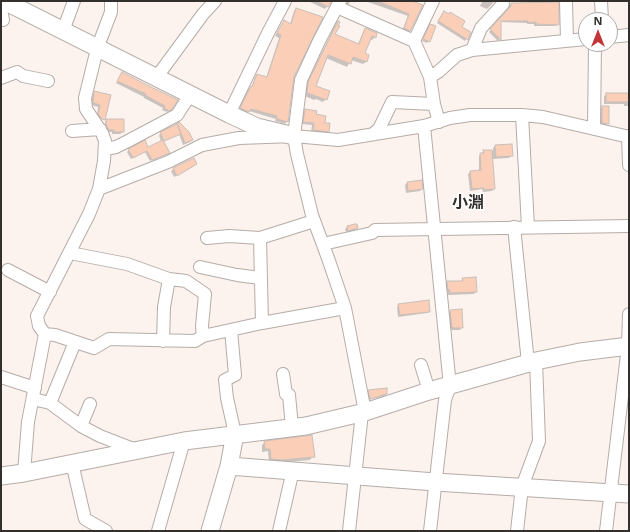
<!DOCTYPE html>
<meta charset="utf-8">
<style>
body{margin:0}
#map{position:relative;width:630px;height:532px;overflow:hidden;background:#fdf3ee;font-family:"Open Sans",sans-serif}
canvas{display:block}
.frame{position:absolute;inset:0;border:2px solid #322f2d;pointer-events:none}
.north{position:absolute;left:578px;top:12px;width:40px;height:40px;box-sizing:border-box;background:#fff;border:1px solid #adacab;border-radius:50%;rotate:0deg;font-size:11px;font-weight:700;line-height:16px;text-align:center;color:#322f2d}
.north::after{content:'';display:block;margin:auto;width:14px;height:18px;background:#c33438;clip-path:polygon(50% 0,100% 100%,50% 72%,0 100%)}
</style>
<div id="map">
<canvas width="630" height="532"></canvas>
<div class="frame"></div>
<div class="north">N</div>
</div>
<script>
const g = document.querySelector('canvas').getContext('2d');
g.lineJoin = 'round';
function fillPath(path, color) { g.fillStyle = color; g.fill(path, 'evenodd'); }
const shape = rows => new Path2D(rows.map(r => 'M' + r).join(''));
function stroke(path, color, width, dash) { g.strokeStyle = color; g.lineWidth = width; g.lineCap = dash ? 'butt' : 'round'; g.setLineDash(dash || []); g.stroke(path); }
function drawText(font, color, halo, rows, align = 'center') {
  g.font = font + ' "Open Sans","Noto Sans JP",sans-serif'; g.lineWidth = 3; g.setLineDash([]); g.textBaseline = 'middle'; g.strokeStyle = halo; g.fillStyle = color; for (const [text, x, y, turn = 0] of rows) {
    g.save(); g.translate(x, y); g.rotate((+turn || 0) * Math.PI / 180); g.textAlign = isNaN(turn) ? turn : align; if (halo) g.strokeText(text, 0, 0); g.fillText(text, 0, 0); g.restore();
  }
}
const shadow = shape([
 [308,1,331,1,325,9],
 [345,1,351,1,347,6,345,5],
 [365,1,410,1,410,31,407,33,402,31,408,16],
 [481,1,495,1,487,9,480,6,482,2],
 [540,1,558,1,558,24,556,26,534,26,534,24,527,24,527,23,500,22,500,39,498,41,489,32,507,12,509,6,511,4,540,3],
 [296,9,293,77,287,121,285,124,275,121,276,119,249,111,246,114,239,111,248,90,251,88,255,77,257,75,266,78,279,38,275,36,284,21,290,24,294,11],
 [442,14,470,33,465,41,437,23],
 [338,22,334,35,358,44,363,32,365,29,375,37,372,40,370,39,364,54,368,55,366,62,363,64,351,60,347,67,326,58,314,86,326,99,323,102,316,99,314,100,305,96,306,86,335,25],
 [431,25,429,41,427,43,422,41],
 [122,73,171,109,167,112,162,110,163,108,144,98,144,97,116,83],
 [95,92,110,96,104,119,97,117,98,107,91,105,93,94],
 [607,94,629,94,629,106,624,106,624,104,604,104,604,96],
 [602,107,608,123,606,125,600,125,600,109],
 [305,110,315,115,324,124,328,131,326,133,311,132,312,125,302,124,303,113],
 [107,120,123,132,120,134,112,134,112,132,107,132,105,128,105,122],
 [178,124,192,140,190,142,183,145,179,134,163,142,169,152,167,154,150,161,145,152,131,159,127,152,129,150,148,148,161,142,159,135,161,133],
 [495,146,512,155,509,158,492,159,494,189,492,191,483,192,482,189,470,191,468,174,470,172,479,171,479,156,484,151,493,151,493,148],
 [193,159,196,164,194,166,174,177,171,171,173,169],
 [407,183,422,189,420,191,406,193,405,185],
 [347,227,357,228,355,230,346,232,345,229],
 [463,279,476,292,474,294,448,295,448,292,446,292,445,284,447,282,460,282],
 [399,305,429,311,427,313,398,317,397,307],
 [450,311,462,327,460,330,450,330,448,313],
 [369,391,386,394,384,396,368,400,367,393],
 [265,442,313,456,310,460,278,463,269,462,268,451,262,452,262,445]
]);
const building = shape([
 [317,1,332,1,328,7,317,1],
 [377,1,412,1,423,5,410,31,404,28,409,14,377,1],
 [559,2,559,25,536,24,536,22,528,23,528,21,501,21,501,40,490,29,511,6,511,3,559,2],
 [296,8,323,17,294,77,288,122,277,119,277,116,251,109,249,112,240,108,251,86,252,87,257,74,267,77,281,35,277,33,284,20,291,24,296,8],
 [444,11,449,14,450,12,465,21,462,27,471,32,468,40,438,21,444,11],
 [338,21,340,22,338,26,340,26,335,34,359,44,365,28,377,33,376,38,372,36,365,53,369,55,367,62,353,57,351,64,328,55,316,86,330,91,327,100,307,93,308,82,338,21],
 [430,24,436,26,430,42,423,39,430,24],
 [122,72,147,85,178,100,172,109,169,111,164,108,165,106,145,95,146,94,117,81,122,72],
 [94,91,111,95,105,120,102,119,98,114,100,105,93,103,94,91],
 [606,93,629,93,629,102,606,102,606,93],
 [602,106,609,106,609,124,602,123,602,106],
 [305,109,317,111,316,114,326,116,325,123,330,123,329,132,313,130,314,123,303,122,305,109],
 [106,119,124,119,124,132,114,132,114,130,109,130,106,125,106,119],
 [179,122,189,132,193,140,185,143,177,123,179,122],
 [177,124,181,134,164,141,160,132,177,124],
 [145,140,148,147,163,140,170,153,152,160,147,151,133,158,128,149,145,140],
 [512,144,513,156,496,157,495,145,512,144],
 [483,150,492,150,495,189,484,190,484,188,472,189,470,171,481,170,480,153,484,153,483,150],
 [194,158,197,164,177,176,173,168,194,158],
 [422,180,423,189,408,191,407,182,422,180],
 [355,224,357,224,358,228,348,231,347,226,355,224],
 [476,277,477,292,450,293,450,290,448,290,447,281,463,281,462,278,476,277],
 [429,300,430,312,400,315,398,304,429,300],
 [462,309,463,328,452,328,450,310,462,309],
 [387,388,387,394,370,399,368,390,387,388],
 [312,435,315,457,282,460,271,459,270,449,265,449,264,441,312,435]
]);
const street = shape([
 [340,1,319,41,301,80,294,136,297,154,312,215,329,261,345,308,365,412],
 [433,1,414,41,430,77,434,104,439,122],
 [566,1,567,41],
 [601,1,602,20],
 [337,7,414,41],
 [1,9,3,20],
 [63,31,74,1],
 [610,37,629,35],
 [472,50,481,28,503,4],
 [430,77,438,72,457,55,472,50,586,39],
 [1,78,17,72,23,76,48,81],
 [156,78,203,14,215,1],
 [229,114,268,33,285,1],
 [522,115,528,227],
 [424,126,450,386,445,400,430,531],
 [594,129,595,44],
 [72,131,100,129],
 [373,134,379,129,392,102,434,104],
 [628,136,629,165],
 [105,149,116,147,128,141,177,115,190,95],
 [99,189,104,161,105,141,102,133,86,109,85,98,97,49,111,12,111,1],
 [514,227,528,363],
 [207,238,229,236,260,238,314,221],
 [260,238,262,323],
 [323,244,372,233,375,230,629,226],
 [70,253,127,264,169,279,186,281,205,294,202,326,203,336],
 [200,267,237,275,260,278],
 [8,270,50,292],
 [231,330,235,375,225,380,227,398,235,434],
 [45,334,55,335,94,348,109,339,195,341,203,336,262,323,345,308],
 [163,341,164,307,169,279],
 [421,365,429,391],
 [283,374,286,394,289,395,292,427],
 [1,377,35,388],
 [33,399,50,403,81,426,100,436,136,450],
 [50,403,75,342],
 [81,426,90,404],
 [72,463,85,519,106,531],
 [24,473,28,422,45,334,39,326,37,316,89,214,99,189,168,162,202,145,239,138,294,136,338,140,424,126,450,118,470,115,522,115,543,117,629,137],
 [158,531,184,441],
 [279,531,293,470],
 [349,531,362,413],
 [517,531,522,487,539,441,536,361],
 [606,531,628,346,629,314]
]);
const secondary = shape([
 [4,1,229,114,257,127,294,136],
 [229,466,435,482,629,494],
 [1,476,24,473,184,441,306,426,365,412,429,391,536,361,580,352,629,346],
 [210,531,229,466,235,434]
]);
const quarterNames = [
 ["小淵",468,203]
];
fillPath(shadow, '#0003');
fillPath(building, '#fbceb7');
stroke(building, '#c8bfba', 1);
stroke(street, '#b5aca8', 14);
stroke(secondary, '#b5aca8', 19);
stroke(street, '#fff', 12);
stroke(secondary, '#fff', 17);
drawText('bold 16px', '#322f2d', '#fff', quarterNames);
</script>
